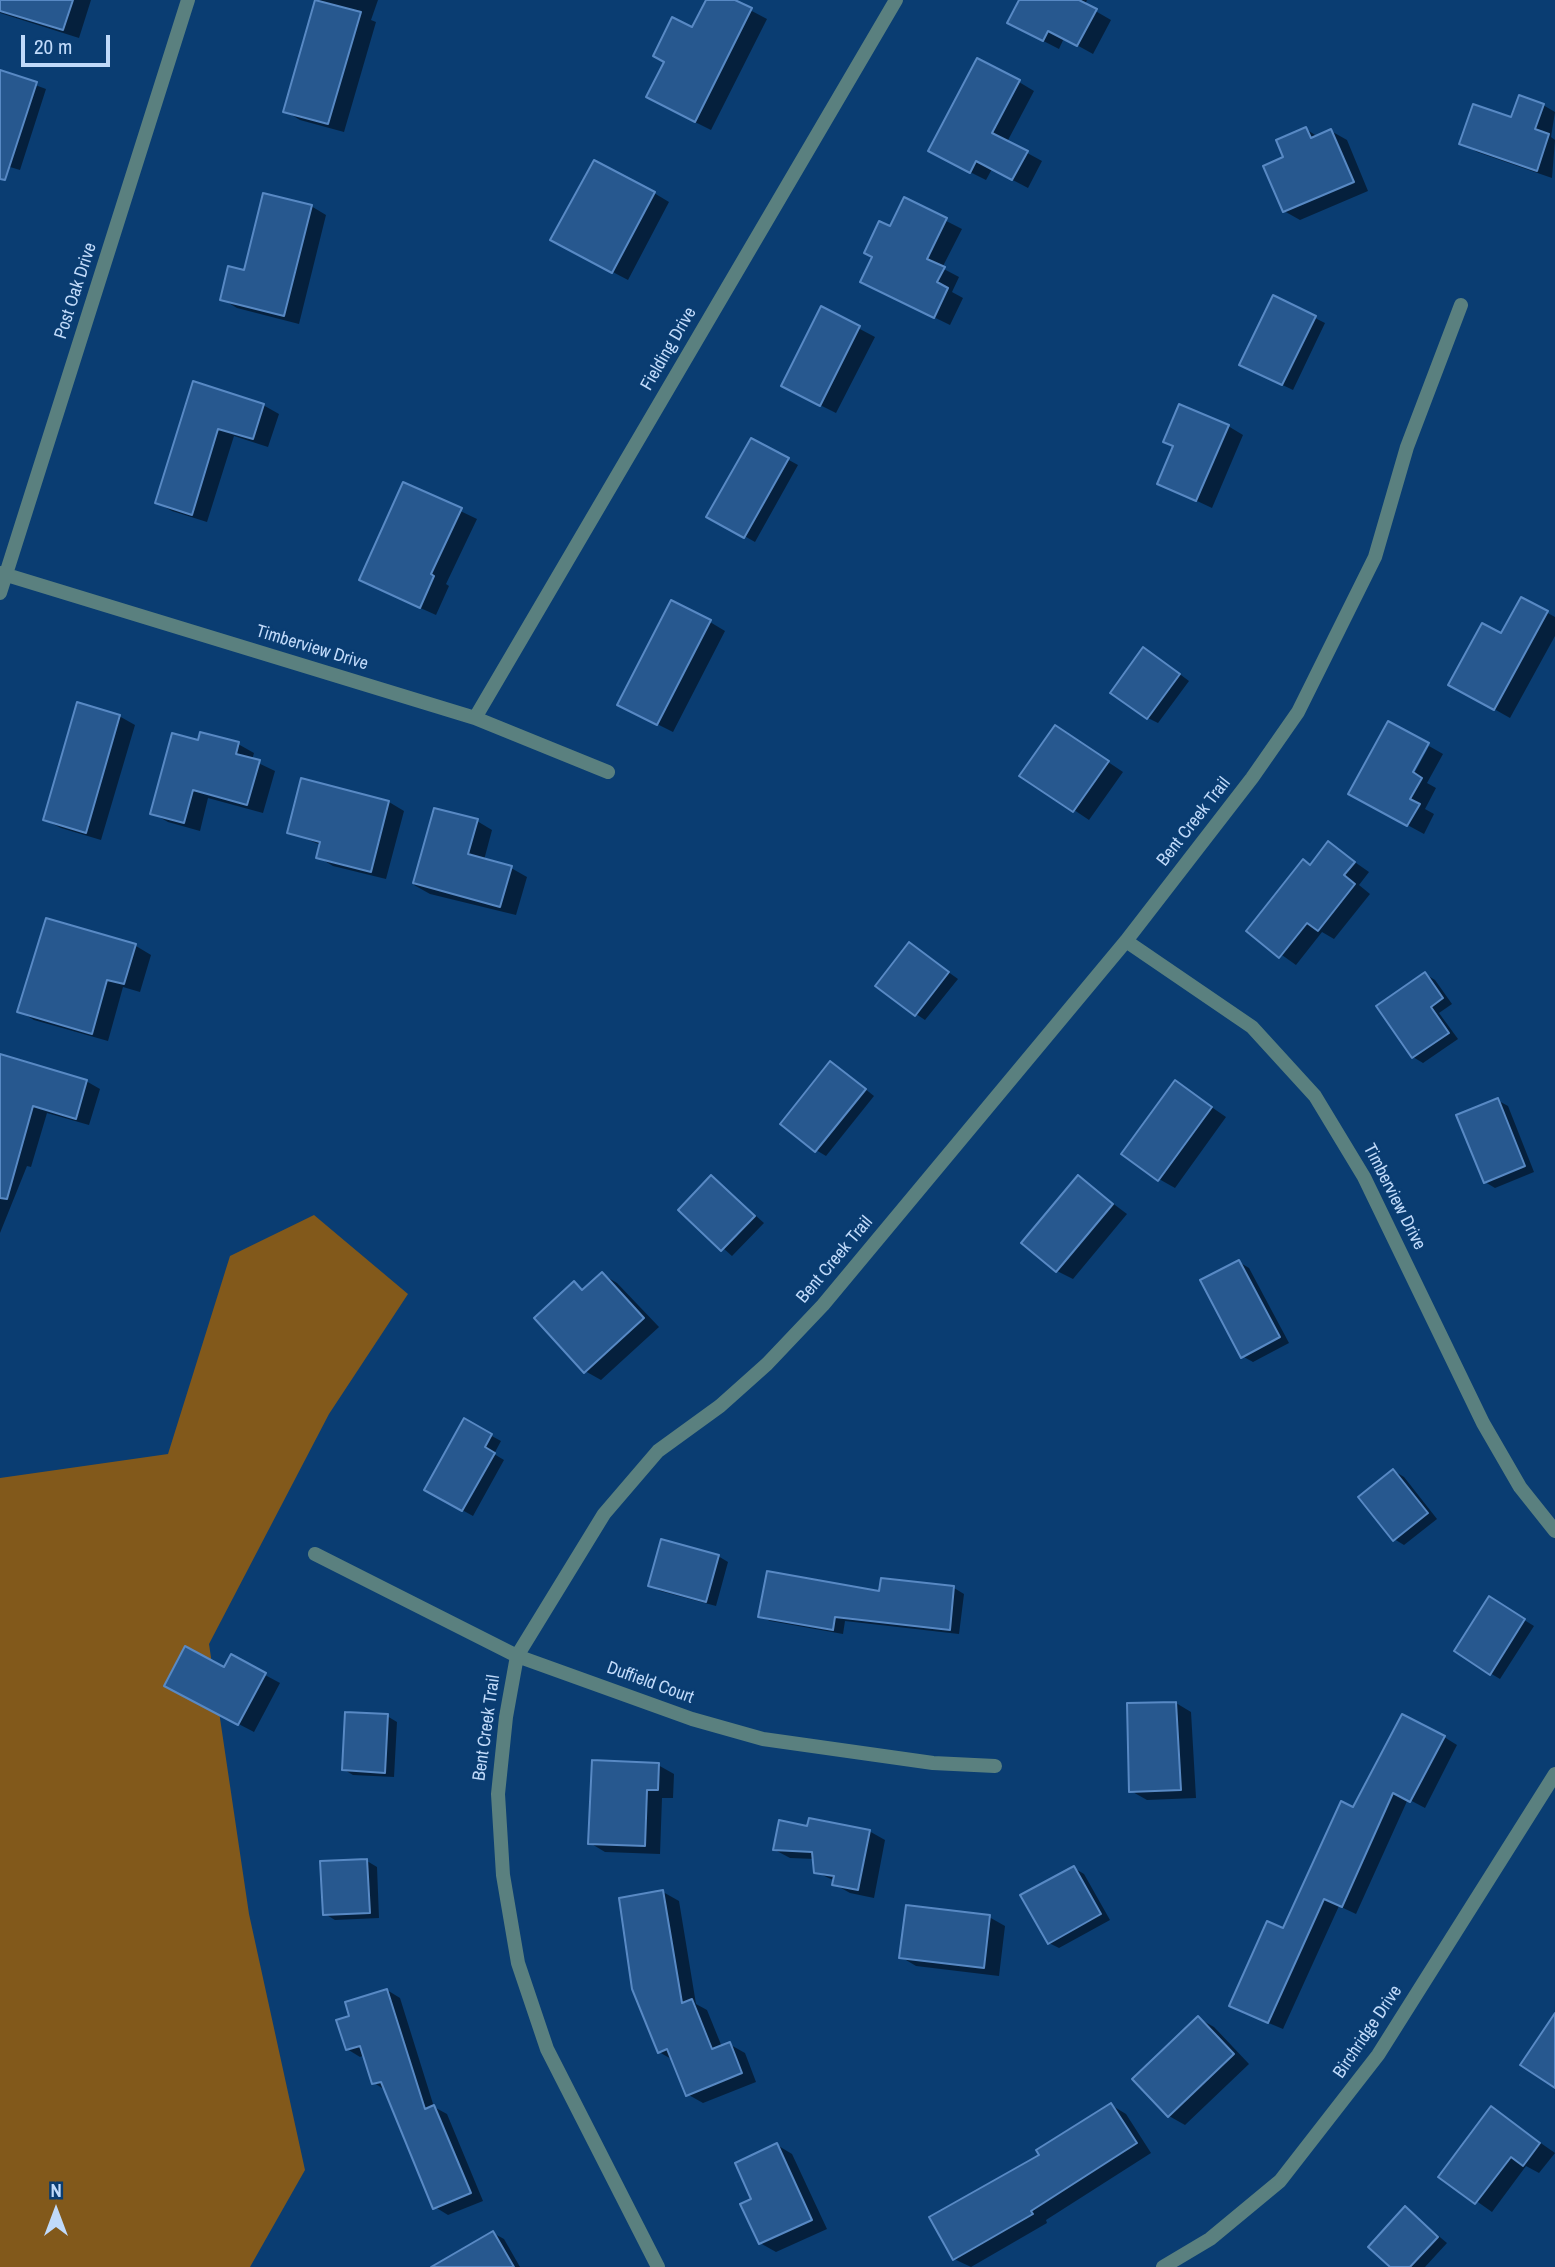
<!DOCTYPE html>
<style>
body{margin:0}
#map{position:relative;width:1555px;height:2267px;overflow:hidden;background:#0a3d72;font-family:"Archivo Narrow",sans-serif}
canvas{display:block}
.north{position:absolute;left:21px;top:2176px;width:70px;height:70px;-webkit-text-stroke:5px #0a3d72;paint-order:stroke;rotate:0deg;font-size:19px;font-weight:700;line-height:28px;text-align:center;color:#c0dafa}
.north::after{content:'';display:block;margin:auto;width:24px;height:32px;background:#c0dafa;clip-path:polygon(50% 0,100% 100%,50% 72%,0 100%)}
.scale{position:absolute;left:21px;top:35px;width:89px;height:32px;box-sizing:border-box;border:4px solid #c0dafa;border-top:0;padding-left:9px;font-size:21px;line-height:24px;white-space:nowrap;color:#c0dafa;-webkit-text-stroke:5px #0a3d72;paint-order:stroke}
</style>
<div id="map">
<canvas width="1555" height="2267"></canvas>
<div class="north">N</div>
<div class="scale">20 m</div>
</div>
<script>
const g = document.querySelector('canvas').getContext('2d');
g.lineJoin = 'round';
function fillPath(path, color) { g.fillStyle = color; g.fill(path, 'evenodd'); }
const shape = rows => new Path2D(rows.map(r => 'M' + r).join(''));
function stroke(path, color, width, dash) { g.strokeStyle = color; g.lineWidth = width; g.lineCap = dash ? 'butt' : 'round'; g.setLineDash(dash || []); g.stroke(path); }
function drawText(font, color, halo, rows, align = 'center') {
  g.font = font + ' "Archivo Narrow",sans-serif'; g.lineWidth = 5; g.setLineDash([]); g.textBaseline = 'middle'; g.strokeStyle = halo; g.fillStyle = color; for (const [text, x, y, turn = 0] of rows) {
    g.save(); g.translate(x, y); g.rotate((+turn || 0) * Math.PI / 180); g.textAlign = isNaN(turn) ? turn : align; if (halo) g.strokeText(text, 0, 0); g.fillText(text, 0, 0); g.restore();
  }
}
const green = shape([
 [314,1215,408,1294,329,1414,209,1644,249,1914,305,2170,250,2267,0,2267,0,1478,168,1454,230,1256]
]);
const shadow = shape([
 [0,0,91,0,79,38,0,13],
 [318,0,378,0,371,20,376,22,344,132,300,120,285,111],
 [708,0,731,0,767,19,711,130,663,106],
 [1021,0,1087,0,1085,5,1111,20,1093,54,1064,38,1059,49,1024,31],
 [0,72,46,89,20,170,0,164],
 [1019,82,1034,91,1007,142,1042,161,1028,188,992,169,986,180,946,160],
 [1543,105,1555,112,1551,137,1555,140,1552,178,1477,152,1461,143],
 [1306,129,1318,137,1331,131,1347,140,1368,191,1300,220,1284,211,1286,158],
 [654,193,669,202,628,280,567,248],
 [905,200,962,229,942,268,959,277,952,292,963,298,950,325,862,282],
 [311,206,326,215,299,324,237,308,222,299],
 [822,309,875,337,836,413,798,394],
 [1315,318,1325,323,1293,390,1251,370],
 [194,384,263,405,279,414,268,447,234,436,207,522,172,511,157,503],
 [1228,426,1243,435,1212,508,1159,483],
 [752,440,798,465,755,542,709,516],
 [404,484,477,519,446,584,449,586,436,615,376,588],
 [1522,599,1555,617,1555,636,1510,718,1450,684,1502,635],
 [710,622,725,631,673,732,635,713],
 [1154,655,1189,681,1158,723,1148,718],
 [119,716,135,725,101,840,61,828,45,820],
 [1056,727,1123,772,1089,820,1022,775],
 [199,742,238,744,254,753,252,760,275,771,263,813,208,798,200,831,168,822,152,813],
 [1429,746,1443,754,1427,783,1436,788,1425,809,1434,814,1424,834,1365,802,1407,779,1410,781],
 [303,780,389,802,404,811,386,879,333,866,318,857,321,845,289,832],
 [436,810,477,821,492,830,484,860,511,868,527,877,516,915,430,894,414,885],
 [1329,844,1369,872,1359,885,1370,894,1334,939,1322,932,1296,965,1248,931],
 [47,920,136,946,151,955,140,992,123,987,108,1041,34,1020,19,1011],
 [909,944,958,979,925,1020,916,1014],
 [1425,974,1435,980,1452,1004,1439,1013,1458,1039,1423,1063,1413,1057],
 [0,1063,86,1081,100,1089,89,1125,47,1113,31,1167,27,1166,0,1233],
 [840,1069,874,1096,826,1156,816,1150],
 [1175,1082,1226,1117,1175,1188,1159,1179],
 [1497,1100,1508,1106,1534,1172,1495,1188,1485,1182],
 [712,1177,764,1223,732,1256,680,1210],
 [1083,1181,1127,1214,1073,1279,1057,1271],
 [1239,1262,1249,1268,1289,1343,1253,1362,1242,1356],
 [602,1274,617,1283,659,1327,601,1380,585,1371,574,1283,584,1290],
 [464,1421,501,1441,494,1454,504,1460,473,1516,426,1490],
 [1394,1471,1404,1477,1437,1519,1404,1545,1394,1539],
 [718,1556,728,1562,716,1606,660,1591,650,1585],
 [882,1580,954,1588,964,1594,959,1634,845,1621,843,1634,770,1621,760,1616,881,1593],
 [1490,1599,1534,1626,1500,1679,1490,1673],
 [225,1669,265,1675,280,1683,254,1732,181,1694],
 [1176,1703,1191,1712,1196,1798,1147,1800,1131,1791],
 [387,1716,397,1722,394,1777,353,1775,343,1769],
 [1444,1737,1457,1745,1425,1808,1408,1799,1356,1914,1339,1906,1283,2029,1245,2013,1284,1931,1354,1809],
 [658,1765,674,1774,673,1798,662,1798,660,1854,605,1852,590,1843],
 [809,1828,869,1831,885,1840,874,1898,850,1893,834,1884,835,1881,816,1872,815,1859,790,1858,775,1850],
 [367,1861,377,1867,379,1918,335,1920,325,1914],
 [1074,1868,1084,1874,1110,1920,1059,1948,1049,1943],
 [663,1892,679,1901,696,2004,707,2010,722,2047,729,2044,745,2053,756,2082,703,2103,687,2094,673,2060,659,2052],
 [989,1917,1005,1926,999,1976,916,1966,901,1957],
 [387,1990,400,1998,434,2107,447,2114,483,2201,448,2215,435,2207,387,2091,374,2083,365,2055,360,2057,347,2049,351,2017],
 [1198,2018,1214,2027,1249,2064,1185,2125,1169,2116,1134,2079],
 [1111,2105,1126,2114,1151,2153,1046,2220,1047,2223,971,2267,954,2259,1041,2156],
 [1492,2109,1555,2153,1539,2173,1526,2166,1492,2212,1441,2176],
 [777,2145,792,2154,827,2229,776,2252,760,2243,753,2200],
 [1405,2208,1447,2243,1425,2267,1393,2267],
 [493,2233,504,2239,520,2267,463,2267]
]);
const building = shape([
 [0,0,73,0,63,30,0,11,0,0],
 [315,0,361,12,328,124,283,112,315,0],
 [706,0,735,0,752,8,695,122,646,97,664,62,653,56,672,17,692,27,706,0],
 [1019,0,1079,0,1097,9,1077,46,1048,31,1043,41,1007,23,1019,0],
 [977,58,1020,80,992,133,1028,151,1012,180,976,161,970,173,928,151,977,58],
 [0,70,37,82,5,180,0,179,0,70],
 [1519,95,1544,104,1535,129,1549,134,1537,171,1459,144,1473,104,1511,117,1519,95],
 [1306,127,1311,138,1331,129,1354,182,1283,212,1263,166,1283,157,1276,140,1306,127],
 [594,160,655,192,612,273,550,240,594,160],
 [263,193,312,205,284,316,220,300,228,266,244,270,263,193],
 [904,197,947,218,927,259,945,267,937,282,948,288,934,318,860,282,872,257,864,253,879,221,890,226,904,197],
 [1273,295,1316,316,1282,385,1239,365,1273,295],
 [821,306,860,326,820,406,781,386,821,306],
 [193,381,264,404,253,439,218,429,192,515,155,503,193,381],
 [1179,404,1229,425,1196,501,1157,484,1173,446,1163,442,1179,404],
 [751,438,789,458,744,538,706,517,751,438],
 [403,482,462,508,431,574,434,576,420,608,359,580,403,482],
 [1521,597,1548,611,1494,710,1448,685,1482,623,1501,633,1521,597],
 [671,600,711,620,657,725,617,705,671,600],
 [1143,647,1180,674,1147,719,1110,693,1143,647],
 [77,702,120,715,86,833,43,820,77,702],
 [1388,721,1429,743,1413,772,1422,778,1410,799,1420,804,1407,826,1348,794,1388,721],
 [1055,725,1109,761,1073,812,1019,776,1055,725],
 [200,732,239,742,236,754,260,760,247,805,193,790,184,823,150,814,172,733,198,740,200,732],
 [301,778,389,801,371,872,316,858,320,842,287,833,301,778],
 [434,808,478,819,468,854,512,866,500,907,413,883,434,808],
 [1328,841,1355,862,1344,875,1355,884,1318,931,1307,923,1279,958,1246,931,1303,859,1310,865,1328,841],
 [46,918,136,944,124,984,107,980,92,1034,17,1012,46,918],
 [909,942,949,972,915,1016,875,986,909,942],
 [1425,972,1443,998,1431,1007,1449,1033,1412,1058,1376,1006,1425,972],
 [0,1054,87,1080,76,1119,33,1106,7,1199,0,1198,0,1054],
 [830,1061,866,1089,815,1152,780,1124,830,1061],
 [1175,1080,1212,1107,1158,1181,1121,1154,1175,1080],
 [1498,1098,1525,1166,1484,1183,1456,1115,1498,1098],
 [711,1175,755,1216,721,1251,678,1210,711,1175],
 [1078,1175,1113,1204,1056,1272,1021,1243,1078,1175],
 [1239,1260,1280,1337,1241,1358,1200,1280,1239,1260],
 [602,1272,644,1318,584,1373,534,1318,574,1281,582,1290,602,1272],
 [464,1418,492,1434,485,1447,495,1453,462,1511,424,1490,464,1418],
 [1393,1469,1428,1513,1393,1541,1358,1497,1393,1469],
 [661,1539,719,1555,706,1602,648,1586,661,1539],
 [767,1571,879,1591,881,1578,954,1586,950,1630,835,1617,833,1630,758,1617,767,1571],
 [1489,1596,1525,1619,1490,1675,1454,1651,1489,1596],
 [185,1646,224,1667,231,1654,266,1673,238,1725,164,1686,185,1646],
 [1176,1702,1181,1790,1129,1792,1127,1703,1176,1702],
 [345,1712,388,1714,385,1773,342,1770,345,1712],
 [1402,1714,1445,1736,1410,1802,1393,1793,1342,1907,1324,1899,1268,2023,1229,2006,1267,1921,1283,1928,1341,1801,1353,1807,1402,1714],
 [592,1760,659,1763,658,1790,647,1790,645,1846,588,1844,592,1760],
 [809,1818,870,1830,858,1890,832,1885,834,1876,814,1873,812,1852,773,1850,779,1820,807,1826,809,1818],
 [367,1859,370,1913,323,1915,320,1861,367,1859],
 [1074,1866,1101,1914,1048,1944,1020,1895,1074,1866],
 [663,1890,682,2003,692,1999,712,2049,730,2042,742,2073,686,2096,667,2049,658,2053,632,1989,619,1898,663,1890],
 [906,1905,990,1915,984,1968,899,1958,906,1905],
 [387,1989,425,2109,434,2105,471,2193,433,2209,381,2082,372,2084,360,2046,346,2050,336,2020,349,2016,345,2002,387,1989],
 [1555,2013,1555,2088,1520,2065,1555,2013],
 [1198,2016,1234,2054,1168,2117,1132,2079,1198,2016],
 [1111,2103,1137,2143,1031,2211,1033,2214,953,2260,929,2217,1039,2155,1036,2150,1111,2103],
 [1491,2106,1540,2143,1523,2166,1511,2157,1475,2204,1438,2177,1491,2106],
 [777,2143,812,2220,759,2244,740,2204,751,2199,735,2163,777,2143],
 [1405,2206,1438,2237,1410,2267,1390,2267,1368,2247,1405,2206],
 [493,2231,514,2267,431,2267,493,2231]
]);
const street = shape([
 [0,573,475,718,608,772],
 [0,593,188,0],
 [475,718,896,0],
 [1126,941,1252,1027,1315,1096,1364,1177,1483,1423,1520,1487,1555,1531],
 [315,1554,517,1656,692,1719,763,1739,933,1763,995,1766],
 [658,2267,547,2049,518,1963,503,1875,498,1794,506,1717,517,1656,604,1514,658,1451,720,1406,767,1364,823,1305,1126,941,1252,778,1298,712,1375,557,1407,447,1461,305],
 [1163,2267,1210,2239,1280,2181,1378,2055,1555,1774]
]);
const streetNames = [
 ["Post Oak Drive",76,291,-72],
 ["Fielding Drive",669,349,-60],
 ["Timberview Drive",312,648,17],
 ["Bent Creek Trail",1194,822,-52],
 ["Timberview Drive",1394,1197,63],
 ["Bent Creek Trail",835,1260,-50],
 ["Duffield Court",650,1683,20],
 ["Bent Creek Trail",487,1728,-82],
 ["Birchridge Drive",1368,2032,-56]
];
fillPath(green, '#82591b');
fillPath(shadow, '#0007');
fillPath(building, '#27588f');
stroke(building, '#5889c4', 2);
stroke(street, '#5a807f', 14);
drawText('18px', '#c0dafa', '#0a3d72', streetNames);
</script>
